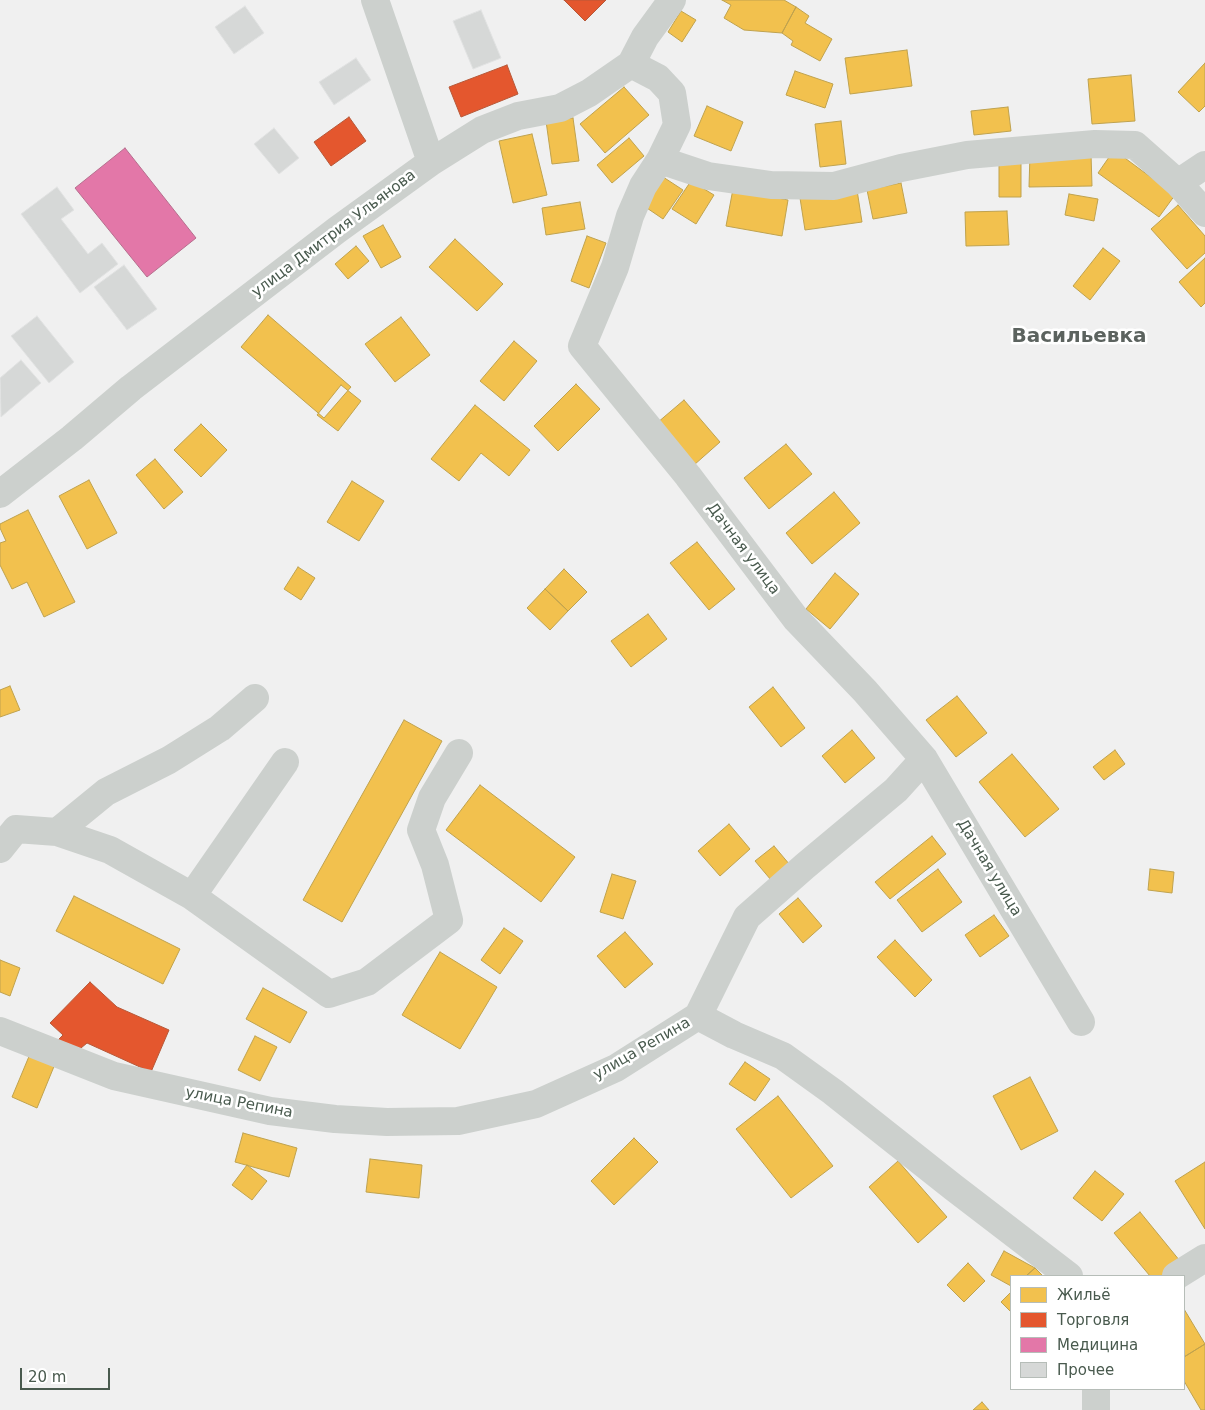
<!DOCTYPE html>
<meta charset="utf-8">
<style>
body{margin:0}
#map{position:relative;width:1205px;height:1410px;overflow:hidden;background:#f0f0f0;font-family:"DejaVu Sans",sans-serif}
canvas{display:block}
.legend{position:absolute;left:1010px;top:1275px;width:175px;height:115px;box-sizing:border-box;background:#fff;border:1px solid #b6bdb8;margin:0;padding:6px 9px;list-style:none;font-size:15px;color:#495a4e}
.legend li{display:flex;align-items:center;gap:10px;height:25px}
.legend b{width:25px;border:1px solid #b6bdb8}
.scale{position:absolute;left:20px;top:1368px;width:90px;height:22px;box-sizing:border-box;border:2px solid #495a4e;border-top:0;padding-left:6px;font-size:15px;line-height:18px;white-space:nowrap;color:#495a4e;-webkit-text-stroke:4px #fff;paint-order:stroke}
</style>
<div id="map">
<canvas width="1205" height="1410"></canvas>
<ul class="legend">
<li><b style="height:14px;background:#f2c14e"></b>Жильё</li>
<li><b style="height:14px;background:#e4572e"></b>Торговля</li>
<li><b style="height:14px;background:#e377a8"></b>Медицина</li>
<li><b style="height:14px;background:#d6d8d7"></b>Прочее</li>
</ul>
<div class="scale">20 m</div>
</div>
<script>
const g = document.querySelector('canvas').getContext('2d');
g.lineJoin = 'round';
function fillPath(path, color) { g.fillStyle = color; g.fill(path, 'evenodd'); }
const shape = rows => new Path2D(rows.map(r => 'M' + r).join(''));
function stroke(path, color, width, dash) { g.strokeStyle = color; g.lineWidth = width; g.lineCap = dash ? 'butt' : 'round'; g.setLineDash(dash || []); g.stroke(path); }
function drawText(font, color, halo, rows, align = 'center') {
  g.font = font + ' "DejaVu Sans",sans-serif'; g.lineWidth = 5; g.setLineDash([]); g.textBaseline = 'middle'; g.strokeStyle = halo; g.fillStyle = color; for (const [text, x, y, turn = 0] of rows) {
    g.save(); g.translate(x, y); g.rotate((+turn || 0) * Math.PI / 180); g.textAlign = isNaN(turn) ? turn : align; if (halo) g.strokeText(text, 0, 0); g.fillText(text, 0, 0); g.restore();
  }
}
const homes = shape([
 [722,0,784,0,796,7,782,33,744,30,724,18,731,5,722,0],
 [796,7,809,16,805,23,832,39,820,61,791,45,793,41,782,33,796,7],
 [681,11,696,20,682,42,668,32,681,11],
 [907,50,912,86,850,94,845,58,907,50],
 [1205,63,1205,106,1199,112,1178,92,1205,63],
 [795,71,833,84,825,108,786,95,795,71],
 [1131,75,1135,121,1092,124,1088,79,1131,75],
 [624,87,649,115,605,153,580,124,624,87],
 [707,106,743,122,731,151,694,136,707,106],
 [1008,107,1011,131,974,135,971,111,1008,107],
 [573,118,579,161,552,164,546,121,573,118],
 [841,121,846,164,820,167,815,124,841,121],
 [532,134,547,195,513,203,499,141,532,134],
 [629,138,644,156,612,183,597,165,629,138],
 [1114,150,1175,195,1159,217,1098,173,1114,150],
 [1030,154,1091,154,1092,186,1029,187,1030,154],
 [999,159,1021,159,1021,197,999,197,999,159],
 [660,175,683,190,663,219,641,204,660,175],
 [691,181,714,195,696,224,672,209,691,181],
 [901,183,907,213,873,219,867,190,901,183],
 [733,189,788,200,782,236,726,226,733,189],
 [857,190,862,222,805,230,800,198,857,190],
 [1069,194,1098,199,1094,221,1065,215,1069,194],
 [580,202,585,229,546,235,542,208,580,202],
 [1178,205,1205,236,1205,253,1187,269,1151,229,1178,205],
 [1007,211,1009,245,966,246,965,212,1007,211],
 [383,225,401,257,381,268,363,236,383,225],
 [587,236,606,243,589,288,571,281,587,236],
 [455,239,503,284,477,311,429,267,455,239],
 [356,246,369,261,348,279,335,264,356,246],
 [1103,248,1120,261,1090,300,1073,286,1103,248],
 [1205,258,1205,303,1201,307,1179,282,1205,258],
 [268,315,351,387,324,418,241,347,268,315],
 [401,317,430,355,395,382,365,344,401,317],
 [514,341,537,361,504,401,480,381,514,341],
 [576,384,600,409,558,451,534,426,576,384],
 [341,385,361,401,338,431,317,415,341,385],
 [684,400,720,442,694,465,657,423,684,400],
 [475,405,530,450,509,476,481,453,459,481,431,459,475,405],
 [201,424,227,450,201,477,174,450,201,424],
 [786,444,812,474,769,509,744,478,786,444],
 [155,459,183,492,164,509,136,475,155,459],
 [89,480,117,533,87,549,59,496,89,480],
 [352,481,384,501,359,541,327,522,352,481],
 [834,492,860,523,812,564,786,533,834,492],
 [28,510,75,602,44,617,27,582,12,589,0,565,0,543,6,541,0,528,0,524,28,510],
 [697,542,735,589,709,610,670,563,697,542],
 [298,567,315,578,301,600,284,589,298,567],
 [564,569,587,592,568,611,545,589,564,569],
 [835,573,859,594,830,629,806,609,835,573],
 [545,589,568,611,550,630,527,608,545,589],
 [648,614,667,639,631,667,611,641,648,614],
 [10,686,20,710,0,717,0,690,10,686],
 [773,687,805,728,781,747,749,707,773,687],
 [957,696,987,733,956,757,926,720,957,696],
 [404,720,442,741,342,922,303,900,404,720],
 [852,730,875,758,845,783,822,756,852,730],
 [1115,750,1125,764,1104,780,1093,767,1115,750],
 [1012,754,1059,809,1025,837,979,782,1012,754],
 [480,785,575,857,541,902,446,830,480,785],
 [729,824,750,849,720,876,698,851,729,824],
 [932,836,946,854,890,899,875,882,932,836],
 [774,846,790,865,771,880,755,861,774,846],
 [938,869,962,902,922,932,897,900,938,869],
 [1150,869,1174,872,1172,893,1148,890,1150,869],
 [612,874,636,881,623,919,600,912,612,874],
 [74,896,180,949,163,984,56,931,74,896],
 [798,898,822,926,803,943,779,914,798,898],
 [994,915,1009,936,980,957,965,935,994,915],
 [504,928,523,941,500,974,481,960,504,928],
 [625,932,653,964,625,988,597,956,625,932],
 [895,940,932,980,915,997,877,957,895,940],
 [440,952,497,987,460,1049,402,1015,440,952],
 [0,960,20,968,10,996,0,992,0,960],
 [263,988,307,1012,290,1043,246,1019,263,988],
 [255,1036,277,1047,260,1081,238,1070,255,1036],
 [30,1054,55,1064,37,1108,12,1097,30,1054],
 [745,1062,770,1079,755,1101,729,1084,745,1062],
 [1030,1077,1058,1131,1021,1150,993,1096,1030,1077],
 [778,1096,833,1166,791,1198,736,1129,778,1096],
 [243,1133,297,1148,289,1177,235,1162,243,1133],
 [634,1138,658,1162,614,1205,591,1181,634,1138],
 [370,1159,422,1165,419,1198,366,1192,370,1159],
 [898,1161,947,1217,918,1243,869,1187,898,1161],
 [1205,1162,1205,1229,1175,1181,1205,1162],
 [247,1165,267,1181,252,1200,232,1185,247,1165],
 [1095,1171,1124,1194,1102,1221,1073,1198,1095,1171],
 [1140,1212,1180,1261,1162,1276,1150,1276,1114,1233,1140,1212],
 [1004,1251,1035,1268,1026,1276,1011,1276,1011,1286,991,1275,1004,1251],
 [968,1263,985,1281,964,1302,947,1285,968,1263],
 [1035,1268,1043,1276,1026,1276,1035,1268],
 [1011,1292,1011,1312,1001,1302,1011,1292],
 [1184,1309,1205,1344,1184,1357,1184,1309],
 [1205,1344,1205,1410,1201,1410,1184,1381,1184,1357,1205,1344],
 [982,1402,989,1410,973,1410,982,1402]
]);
const shops = shape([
 [564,0,606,0,585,21,564,0],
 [507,65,518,94,461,117,449,87,507,65],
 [349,117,366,141,331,166,314,142,349,117],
 [90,982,117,1007,169,1030,151,1072,87,1043,75,1053,53,1045,63,1035,50,1023,90,982]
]);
const health = shape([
 [125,148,196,238,147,277,75,188,125,148]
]);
const building = shape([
 [245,6,264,33,234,54,215,27,245,6],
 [481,10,501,58,473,69,453,21,481,10],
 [356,58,371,80,334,105,319,82,356,58],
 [274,128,299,158,279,174,254,144,274,128],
 [57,187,74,210,61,219,88,254,102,243,118,264,80,293,21,214,57,187],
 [124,265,157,309,127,330,94,287,124,265],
 [37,316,74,362,49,383,11,336,37,316],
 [21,360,41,383,1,417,0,378,21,360]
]);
const minor = shape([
 [375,0,431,162],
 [631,64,658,78,672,93,677,125,660,160,643,186,630,216,615,267,582,346,688,476,796,619,865,691,924,759,1081,1022],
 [660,160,708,176,771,185,834,186,901,168,967,155,1095,144,1135,145,1178,183,1205,213],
 [1178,183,1205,165],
 [0,494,72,438,131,388,337,230,431,162,482,130,518,116,560,108,589,93,631,64,645,37,672,0],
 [57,832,110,850,192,896,285,762],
 [0,849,16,829,57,832,106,792,169,760,220,728,255,698],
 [192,896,329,994,367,982,449,920,435,865,421,830,432,798,459,753],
 [698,1016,734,1035,783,1056,833,1092,953,1187,1069,1276],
 [698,1016,747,917,805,866,896,790,924,759],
 [0,1031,114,1076,270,1111,335,1119,387,1122,458,1121,536,1104,616,1068,698,1016],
 [1176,1276,1205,1258],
 [1096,1410,1096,1389]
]);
const streetNames = [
 ["улица Дмитрия Ульянова",334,234,-37],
 ["Дачная улица",743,549,53],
 ["Дачная улица",989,868,59],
 ["улица Репина",642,1049,-30],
 ["улица Репина",239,1103,11]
];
const districtNames = [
 ["Васильевка",1079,337]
];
fillPath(homes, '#f2c14e');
stroke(homes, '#bfa24e', 1);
fillPath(shops, '#e4572e');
stroke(shops, '#b65838', 1);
fillPath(health, '#e377a8');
stroke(health, '#b56e8d', 1);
fillPath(building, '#d6d8d7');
stroke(building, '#e1e2e2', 1);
stroke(minor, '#ccd0cd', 28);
drawText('15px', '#495a4e', '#fff', streetNames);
drawText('bold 20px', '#5c635f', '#fff', districtNames);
</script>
